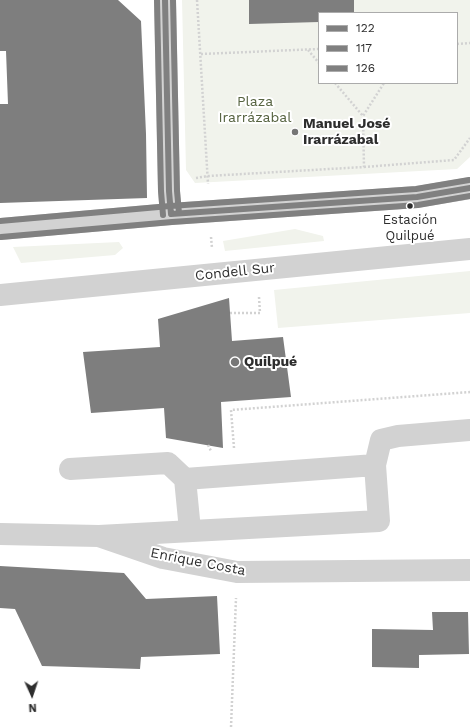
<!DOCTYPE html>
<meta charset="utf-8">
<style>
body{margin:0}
#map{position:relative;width:470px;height:727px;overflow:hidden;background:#fff;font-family:"Work Sans",sans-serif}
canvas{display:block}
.legend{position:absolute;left:318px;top:12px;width:140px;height:72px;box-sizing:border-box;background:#fff;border:1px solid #ababab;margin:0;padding:5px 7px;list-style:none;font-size:12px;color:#2d2d2d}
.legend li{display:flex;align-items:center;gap:8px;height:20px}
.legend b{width:20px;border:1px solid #ababab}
.north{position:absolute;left:12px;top:675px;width:40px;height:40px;-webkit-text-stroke:3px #fff;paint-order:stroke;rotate:177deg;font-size:11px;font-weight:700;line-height:16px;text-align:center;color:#2d2d2d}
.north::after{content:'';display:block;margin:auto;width:14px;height:18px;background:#2d2d2d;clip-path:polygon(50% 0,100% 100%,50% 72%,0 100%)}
</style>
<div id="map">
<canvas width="470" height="727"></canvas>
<ul class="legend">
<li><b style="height:5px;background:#808080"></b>122</li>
<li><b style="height:5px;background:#808080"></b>117</li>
<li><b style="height:5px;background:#808080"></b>126</li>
</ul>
<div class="north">N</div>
</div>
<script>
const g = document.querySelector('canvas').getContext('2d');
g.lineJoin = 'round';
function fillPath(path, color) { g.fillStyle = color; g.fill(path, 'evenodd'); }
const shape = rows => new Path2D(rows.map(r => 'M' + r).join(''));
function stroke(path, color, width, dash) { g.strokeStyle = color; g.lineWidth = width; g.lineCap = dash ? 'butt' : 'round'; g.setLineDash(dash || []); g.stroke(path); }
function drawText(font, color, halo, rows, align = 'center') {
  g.font = font + ' "Work Sans",sans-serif'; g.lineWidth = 4; g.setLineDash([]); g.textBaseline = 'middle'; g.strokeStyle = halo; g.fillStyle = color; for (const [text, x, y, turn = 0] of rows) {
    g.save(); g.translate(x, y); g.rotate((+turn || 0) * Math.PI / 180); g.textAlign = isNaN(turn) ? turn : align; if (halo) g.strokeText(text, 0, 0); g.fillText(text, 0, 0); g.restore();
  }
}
const green = shape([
 [182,0,470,0,470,157,457,169,195,183,186,170],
 [319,13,457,13,457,83,319,83],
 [295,229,323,236,324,241,225,251,223,241],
 [119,242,123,248,115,255,21,263,13,247],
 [470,271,470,313,278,328,274,290]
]);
const building = shape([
 [0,0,118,0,141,21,146,134,147,198,0,203,0,104,8,104,6,51,0,51],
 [249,0,354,0,354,13,319,13,319,22,249,24],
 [229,298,232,341,283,337,291,397,221,402,223,448,166,438,164,408,91,413,83,352,160,347,158,319],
 [0,566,124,573,146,599,217,596,220,654,141,657,140,669,42,666,15,609,0,608],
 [432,612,468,612,469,654,419,655,419,668,372,667,372,629,433,630]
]);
const path = shape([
 [197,0,208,184],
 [457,44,470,43],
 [308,50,319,63],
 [201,54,319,49],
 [335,83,363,116],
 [364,167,454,160,470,138],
 [196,178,208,176,364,167,363,116,384,83],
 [211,237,212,248],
 [230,313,260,313,259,297],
 [208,445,211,451],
 [234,448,231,410,470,392],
 [231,727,236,598]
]);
const minor = shape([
 [165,0,169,191,171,214],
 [0,229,171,214,417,197,470,188],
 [0,295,470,249],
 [375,465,381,440,398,436,470,430],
 [70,469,168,463,185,479,190,530],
 [0,534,99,536,163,558,237,572,470,570],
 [99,536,379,521,375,465,185,479]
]);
const bus1 = shape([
 [165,0,169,191,171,214],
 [171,214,417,197,470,188]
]);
const bus2 = shape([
 [157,0,161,191,163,215],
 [1,237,172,222,418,205,470,196]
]);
const bus3 = shape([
 [173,0,177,191,179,213],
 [0,221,170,206,416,189,469,180]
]);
const markers = [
 [295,132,4,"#767676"],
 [410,206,3.5,"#2d2d2d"],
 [235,362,5,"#767676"]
];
const busNames = [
 ["Estación",410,220],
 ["Quilpué",410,236]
];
const parkNames = [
 ["Plaza",255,102],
 ["Irarrázabal",255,118]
];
const poiNames = [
 ["Manuel José",303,124],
 ["Irarrázabal",303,140],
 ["Quilpué",244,362]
];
const streetNames = [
 ["Condell Sur",235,272,-6],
 ["Enrique Costa",198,562,11]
];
fillPath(green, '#f1f3ec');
fillPath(building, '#7e7e7e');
stroke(path, '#d2d2d2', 2.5, [2, 2]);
stroke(minor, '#d2d2d2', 22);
stroke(bus1, '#808080', 6);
stroke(bus2, '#808080', 6);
stroke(bus3, '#808080', 6);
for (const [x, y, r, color] of markers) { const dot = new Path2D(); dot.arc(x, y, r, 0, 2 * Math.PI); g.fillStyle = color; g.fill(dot); stroke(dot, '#fff', 1.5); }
drawText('13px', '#2d2d2d', '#fff', busNames);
drawText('14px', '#566340', '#fff', parkNames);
drawText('bold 14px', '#2d2d2d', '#fff', poiNames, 'left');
drawText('14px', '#2d2d2d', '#fff', streetNames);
</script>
